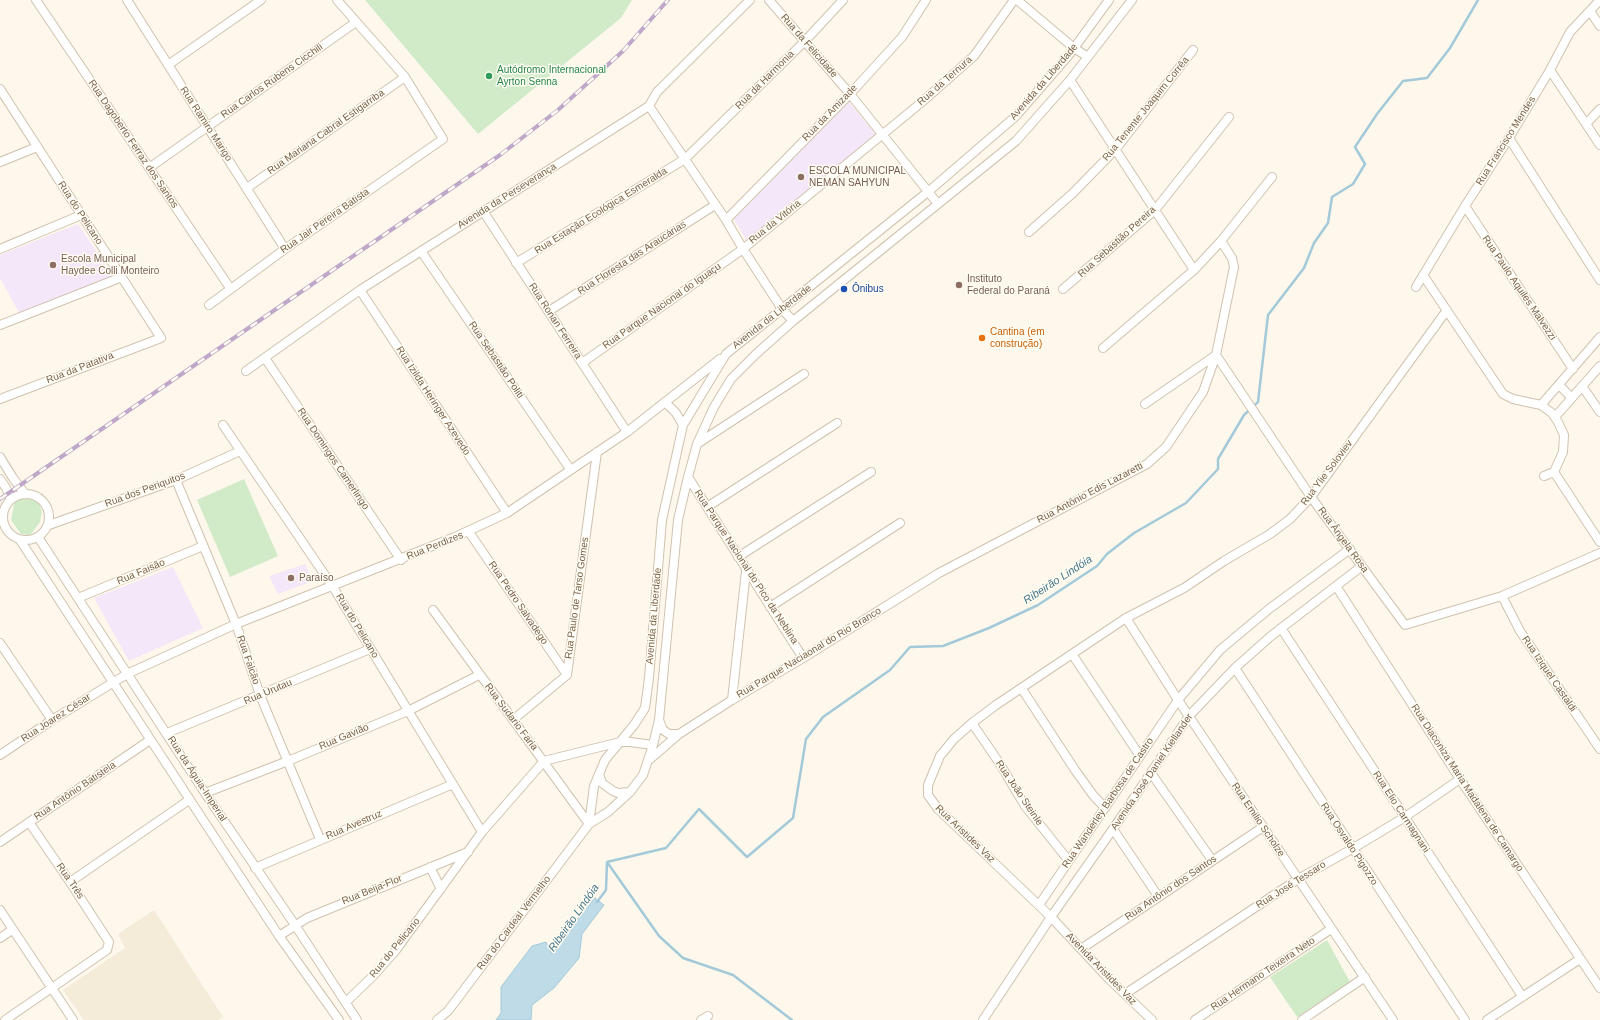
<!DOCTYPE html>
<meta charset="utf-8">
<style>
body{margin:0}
canvas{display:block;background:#fdf8eb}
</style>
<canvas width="1600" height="1020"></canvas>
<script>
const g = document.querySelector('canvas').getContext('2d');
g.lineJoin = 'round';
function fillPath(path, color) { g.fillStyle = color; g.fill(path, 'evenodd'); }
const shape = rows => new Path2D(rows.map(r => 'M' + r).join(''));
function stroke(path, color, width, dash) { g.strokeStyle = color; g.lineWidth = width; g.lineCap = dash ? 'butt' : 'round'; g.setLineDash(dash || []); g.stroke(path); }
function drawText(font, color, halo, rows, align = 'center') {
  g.font = font + ' Arial,sans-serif'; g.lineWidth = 3; g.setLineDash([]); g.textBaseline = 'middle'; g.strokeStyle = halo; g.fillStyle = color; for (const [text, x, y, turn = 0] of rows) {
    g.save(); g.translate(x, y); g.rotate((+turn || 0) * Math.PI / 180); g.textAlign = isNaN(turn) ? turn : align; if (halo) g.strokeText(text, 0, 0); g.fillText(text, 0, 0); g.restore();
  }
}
const residential = shape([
 [154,910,223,1017,218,1020,84,1020,63,990,125,948,118,934]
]);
const education = shape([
 [849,102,877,136,747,242,734,219],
 [78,224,113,276,20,314,0,278,0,255],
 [305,564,313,581,278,594,269,576],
 [173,567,203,628,129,661,94,598]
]);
const green = shape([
 [365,0,632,0,621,18,478,134],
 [244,479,278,556,230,577,197,500],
 [32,497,39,503,42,512,40,522,32,533,29,535,21,534,11,520,14,505,16,499],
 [1327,940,1350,982,1297,1017,1270,977]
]);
const water = shape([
 [595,898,604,905,582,934,579,958,554,988,532,1005,531,1020,496,1020,501,1013,501,987,532,946,546,942,552,954,570,928,595,898]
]);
const stream = shape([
 [607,862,659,936,683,958,733,975,792,1020],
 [597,902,606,890,607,862,666,848,699,809,747,857,793,818,806,739,823,717,890,670,910,647,943,646,989,628,1038,605,1097,566,1107,554,1134,533,1186,503,1218,469,1218,459,1244,415,1258,402,1268,315,1304,268,1314,243,1328,223,1332,197,1353,184,1365,164,1355,147,1377,114,1403,81,1427,78,1450,48,1478,0]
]);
const minor = shape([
 [36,0,230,288],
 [127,0,285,249],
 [769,0,850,94,938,204],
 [1017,0,1074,48,1088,57],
 [1590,11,1600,26],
 [168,65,261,0],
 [1550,70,1600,145],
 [1070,80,1194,270],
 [0,89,161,338,0,399],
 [649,106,726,220,743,249,782,309,793,321],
 [1586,124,1600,109],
 [1509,138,1600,280],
 [0,162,37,147],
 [149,168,356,22],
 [247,188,405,77],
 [1465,206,1573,369],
 [483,211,627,432],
 [726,220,850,94,902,37,926,0],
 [1029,232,1073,193,1115,150,1193,50],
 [0,249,81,215],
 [421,251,570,469],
 [516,263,685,159,805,41,843,0],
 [1423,275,1503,394,1513,399,1541,405,1552,413,1558,422,1564,435,1563,452,1554,472,1544,476],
 [1416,287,1465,206,1509,138,1550,70,1570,32,1600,0],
 [1063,289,1155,210,1229,117],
 [360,290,507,513],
 [209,305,285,249,443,139,405,77,337,0],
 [549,311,715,205],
 [0,325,122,277],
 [1103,348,1194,270,1221,241,1272,177],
 [1216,355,1311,497,1405,625,1502,596,1600,553],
 [265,358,401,560],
 [582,363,743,249,922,102,974,56,1014,0],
 [246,371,360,290,649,106,657,92,750,0],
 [1559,385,1572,398],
 [1582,386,1600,412],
 [665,402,676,413,683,425],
 [1145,404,1216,355],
 [1541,405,1600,337],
 [1555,417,1600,366],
 [223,425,333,587,482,832],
 [697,444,804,374],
 [0,457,13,478,25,494],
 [1554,472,1600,542],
 [688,477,803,658],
 [0,479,6,488,11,499],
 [176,480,236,624,260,695,320,839],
 '3 517a23 23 0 1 1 46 0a23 23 0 1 1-46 0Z',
 [707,507,837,423],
 [49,525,176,480,240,451],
 [469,532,567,675],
 [38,537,205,793,295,925,357,1020],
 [20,540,279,936,339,1020],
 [738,557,871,472],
 [1336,586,1460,779,1600,988],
 [1502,596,1520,631,1600,749],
 [78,598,203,546],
 [770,607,900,523],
 [433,610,589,824],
 [1126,618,1178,700,1393,1020],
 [1281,628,1522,996],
 [0,643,52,720],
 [1072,654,996,705,972,723,954,739,940,756,928,785,928,795,938,809,1051,917,1109,979,1152,1020],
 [1235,668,1465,1020],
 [1022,689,1075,770,1093,795,1105,808],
 [732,700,746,571],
 [514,719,567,675,597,452],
 [659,720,663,730,669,734,679,734],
 [972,723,1000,764,1025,806,1069,861],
 [167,733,370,649],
 [0,755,52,720,127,674,236,624,455,537,507,513,627,432,720,359],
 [1140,756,1072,654,1126,618,1184,588,1224,561,1270,534,1290,519,1311,497,1447,310],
 [649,760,679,734,732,700,803,658,939,573,1147,464,1166,447,1203,392,1216,355,1234,267,1232,258,1221,241],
 [1151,773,1212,860],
 [599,774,602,783,613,791,618,793,630,792],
 [205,793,288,761,408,711,479,675],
 [589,824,594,786,605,760,634,725,645,708,649,678,662,520,683,425,726,354,929,191,1016,116,1069,55,1109,0],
 [1113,829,1158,896],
 [0,842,150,740],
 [430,867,441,889],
 [255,868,453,784],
 [70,882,189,800],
 [1039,905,1178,700,1220,650,1269,609,1350,549],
 [0,910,73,1020],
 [279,936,307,918,468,852],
 [0,938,12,930],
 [1081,949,1263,827],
 [1125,994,1298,879,1352,849,1405,817,1460,779],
 [346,1002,373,976,396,950,482,832,544,761,620,742,630,742,653,745],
 [5,1020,107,950,109,942,70,882,29,822],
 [437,1020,448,1011,589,824,608,812,630,792,643,775,653,745,659,720,678,520,688,477,697,444,714,407,731,379,756,354,793,321,1016,141,1070,80,1132,0],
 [701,1020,708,1016],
 [983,1020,1051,917,1113,829,1189,716,1235,668,1271,636,1362,566],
 [1195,1020,1331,929],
 [1302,1020,1365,977],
 [1487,1020,1580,959]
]);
const rail = shape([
 [0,499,500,155,558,110,623,51,668,0]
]);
const markers = [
 [489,76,4,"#2e9e5b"],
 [801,177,4,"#8d6e63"],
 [53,265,4,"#8d6e63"],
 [959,285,4,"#8d6e63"],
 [844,289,4,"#1a4fb4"],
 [982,338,4,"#e8710a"],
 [291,578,4,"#8d6e63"]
];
const streetNames = [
 ["Rua da Felicidade",809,46,49],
 ["Rua da Harmonia",765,80,-45],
 ["Rua Carlos Rubens Cicchili",272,81,-35],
 ["Rua da Ternura",945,81,-41],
 ["Avenida da Liberdade",1044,82,-49],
 ["Rua Tenente Joaquim Corrêa",1146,109,-51],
 ["Rua da Amizade",830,113,-46],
 ["Rua Ramiro Marigo",206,124,57],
 ["Rua Mariana Cabral Estigarriba",326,132,-35],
 ["Rua Francisco Mendes",1506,141,-58],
 ["Rua Dagoberto Ferraz dos Santos",133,144,56],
 ["Avenida da Perseverança",507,196,-32],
 ["Rua Estação Ecológica Esmeralda",601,211,-32],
 ["Rua do Pelicano",80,213,57],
 ["Rua Jair Pereira Batista",325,221,-35],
 ["Rua da Vitória",775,222,-39],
 ["Rua Sebastião Pereira",1117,242,-42],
 ["Rua Floresta das Araucárias",632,258,-33],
 ["Rua Paulo Aquiles Malvezzi",1519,288,56],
 ["Rua Parque Nacional do Iguaçu",662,306,-35],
 ["Avenida da Liberdade",772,317,-38],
 ["Rua Ronan Ferreira",555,321,57],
 ["Rua Sebastião Politi",496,360,56],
 ["Rua da Patativa",80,368,-21],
 ["Rua Izilda Heringer Azevedo",433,401,57],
 ["Rua Domingos Camerlingo",333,459,56],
 ["Rua Ylie Soloviev",1327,473,-53],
 ["Rua dos Periquitos",145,490,-20],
 ["Rua Antônio Edis Lazaretti",1090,493,-28],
 ["Rua Ângela Rosa",1343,540,54],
 ["Rua Perdizes",435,546,-22],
 ["Rua Parque Nacional do Pico da Neblina",746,567,57],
 ["Rua Faisão",141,572,-23],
 ["Rua Paulo de Tarso Gomes",577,598,-82],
 ["Rua Pedro Salvadego",518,603,56],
 ["Avenida da Liberdade",654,616,-85],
 ["Rua do Pelicano",357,626,59],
 ["Rua Parque Naciaonal do Rio Branco",809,653,-31],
 ["Rua Falcão",248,660,71],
 ["Rua Iziquel Castaldi",1549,674,56],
 ["Rua Urutau",268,692,-23],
 ["Rua Sudario Faria",511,717,53],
 ["Rua Joarez César",56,718,-33],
 ["Rua Gavião",344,737,-23],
 ["Avenida José Daniel Kiellander",1152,772,-56],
 ["Rua da Águia-Imperial",197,779,57],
 ["Rua Diaconiza Maria Madalena de Camargo",1467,788,57],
 ["Rua Antônio Batistela",75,791,-34],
 ["Rua João Steinle",1019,793,56],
 ["Rua Wanderley Barbosa de Castro",1108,803,-56],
 ["Rua Elio Carmagnani",1401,812,57],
 ["Rua Emilio Scholze",1258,820,56],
 ["Rua Avestruz",354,825,-23],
 ["Rua Aristides Vaz",965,834,44],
 ["Rua Osvaldo Pigozzo",1349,844,57],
 ["Rua Três",70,881,56],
 ["Rua José Tessaro",1291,885,-32],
 ["Rua Antônio dos Santos",1171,888,-34],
 ["Rua Beija-Flor",372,890,-22],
 ["Rua do Cardeal Vermelho",514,923,-53],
 ["Rua do Pelicano",395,948,-51],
 ["Avenida Aristides Vaz",1101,969,46],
 ["Rua Hermano Teixeira Neto",1263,974,-34]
];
const leisureNames = [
 ["Autódromo Internacional",497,70],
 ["Ayrton Senna",497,82]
];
const educationNames = [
 ["ESCOLA MUNICIPAL",809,171],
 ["NEMAN SAHYUN",809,183],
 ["Escola Municipal",61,259],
 ["Haydee Colli Monteiro",61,271],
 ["Instituto",967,279],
 ["Federal do Paraná",967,291],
 ["Paraíso",299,578]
];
const transitNames = [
 ["Ônibus",852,289]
];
const foodNames = [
 ["Cantina (em",990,332],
 ["construção)",990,344]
];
const waterNames = [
 ["Ribeirão Lindóia",1058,580,-33],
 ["Ribeirão Lindóia",574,918,-55]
];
fillPath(residential, '#f4ecd9');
fillPath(education, '#f5e7fa');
fillPath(green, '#d1ebc8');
fillPath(water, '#bedbe7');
stroke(water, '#a4c9d9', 1);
stroke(stream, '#a4c9d9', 2.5);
stroke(minor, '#d0c2af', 10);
stroke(minor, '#fff', 8);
stroke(rail, '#bea7c8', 4);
stroke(rail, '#fffcf2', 2.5, [8]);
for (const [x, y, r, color] of markers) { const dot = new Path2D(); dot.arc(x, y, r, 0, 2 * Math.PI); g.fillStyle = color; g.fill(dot); stroke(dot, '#fffcf2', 1.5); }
drawText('10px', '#79634d', '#fffcf2', streetNames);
drawText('10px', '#27864d', '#fffcf2', leisureNames, 'left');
drawText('10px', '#785e54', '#fffcf2', educationNames, 'left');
drawText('10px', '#164399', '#fffcf2', transitNames, 'left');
drawText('10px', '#c56008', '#fffcf2', foodNames, 'left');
drawText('italic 11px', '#46768b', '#fffcf2', waterNames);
</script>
